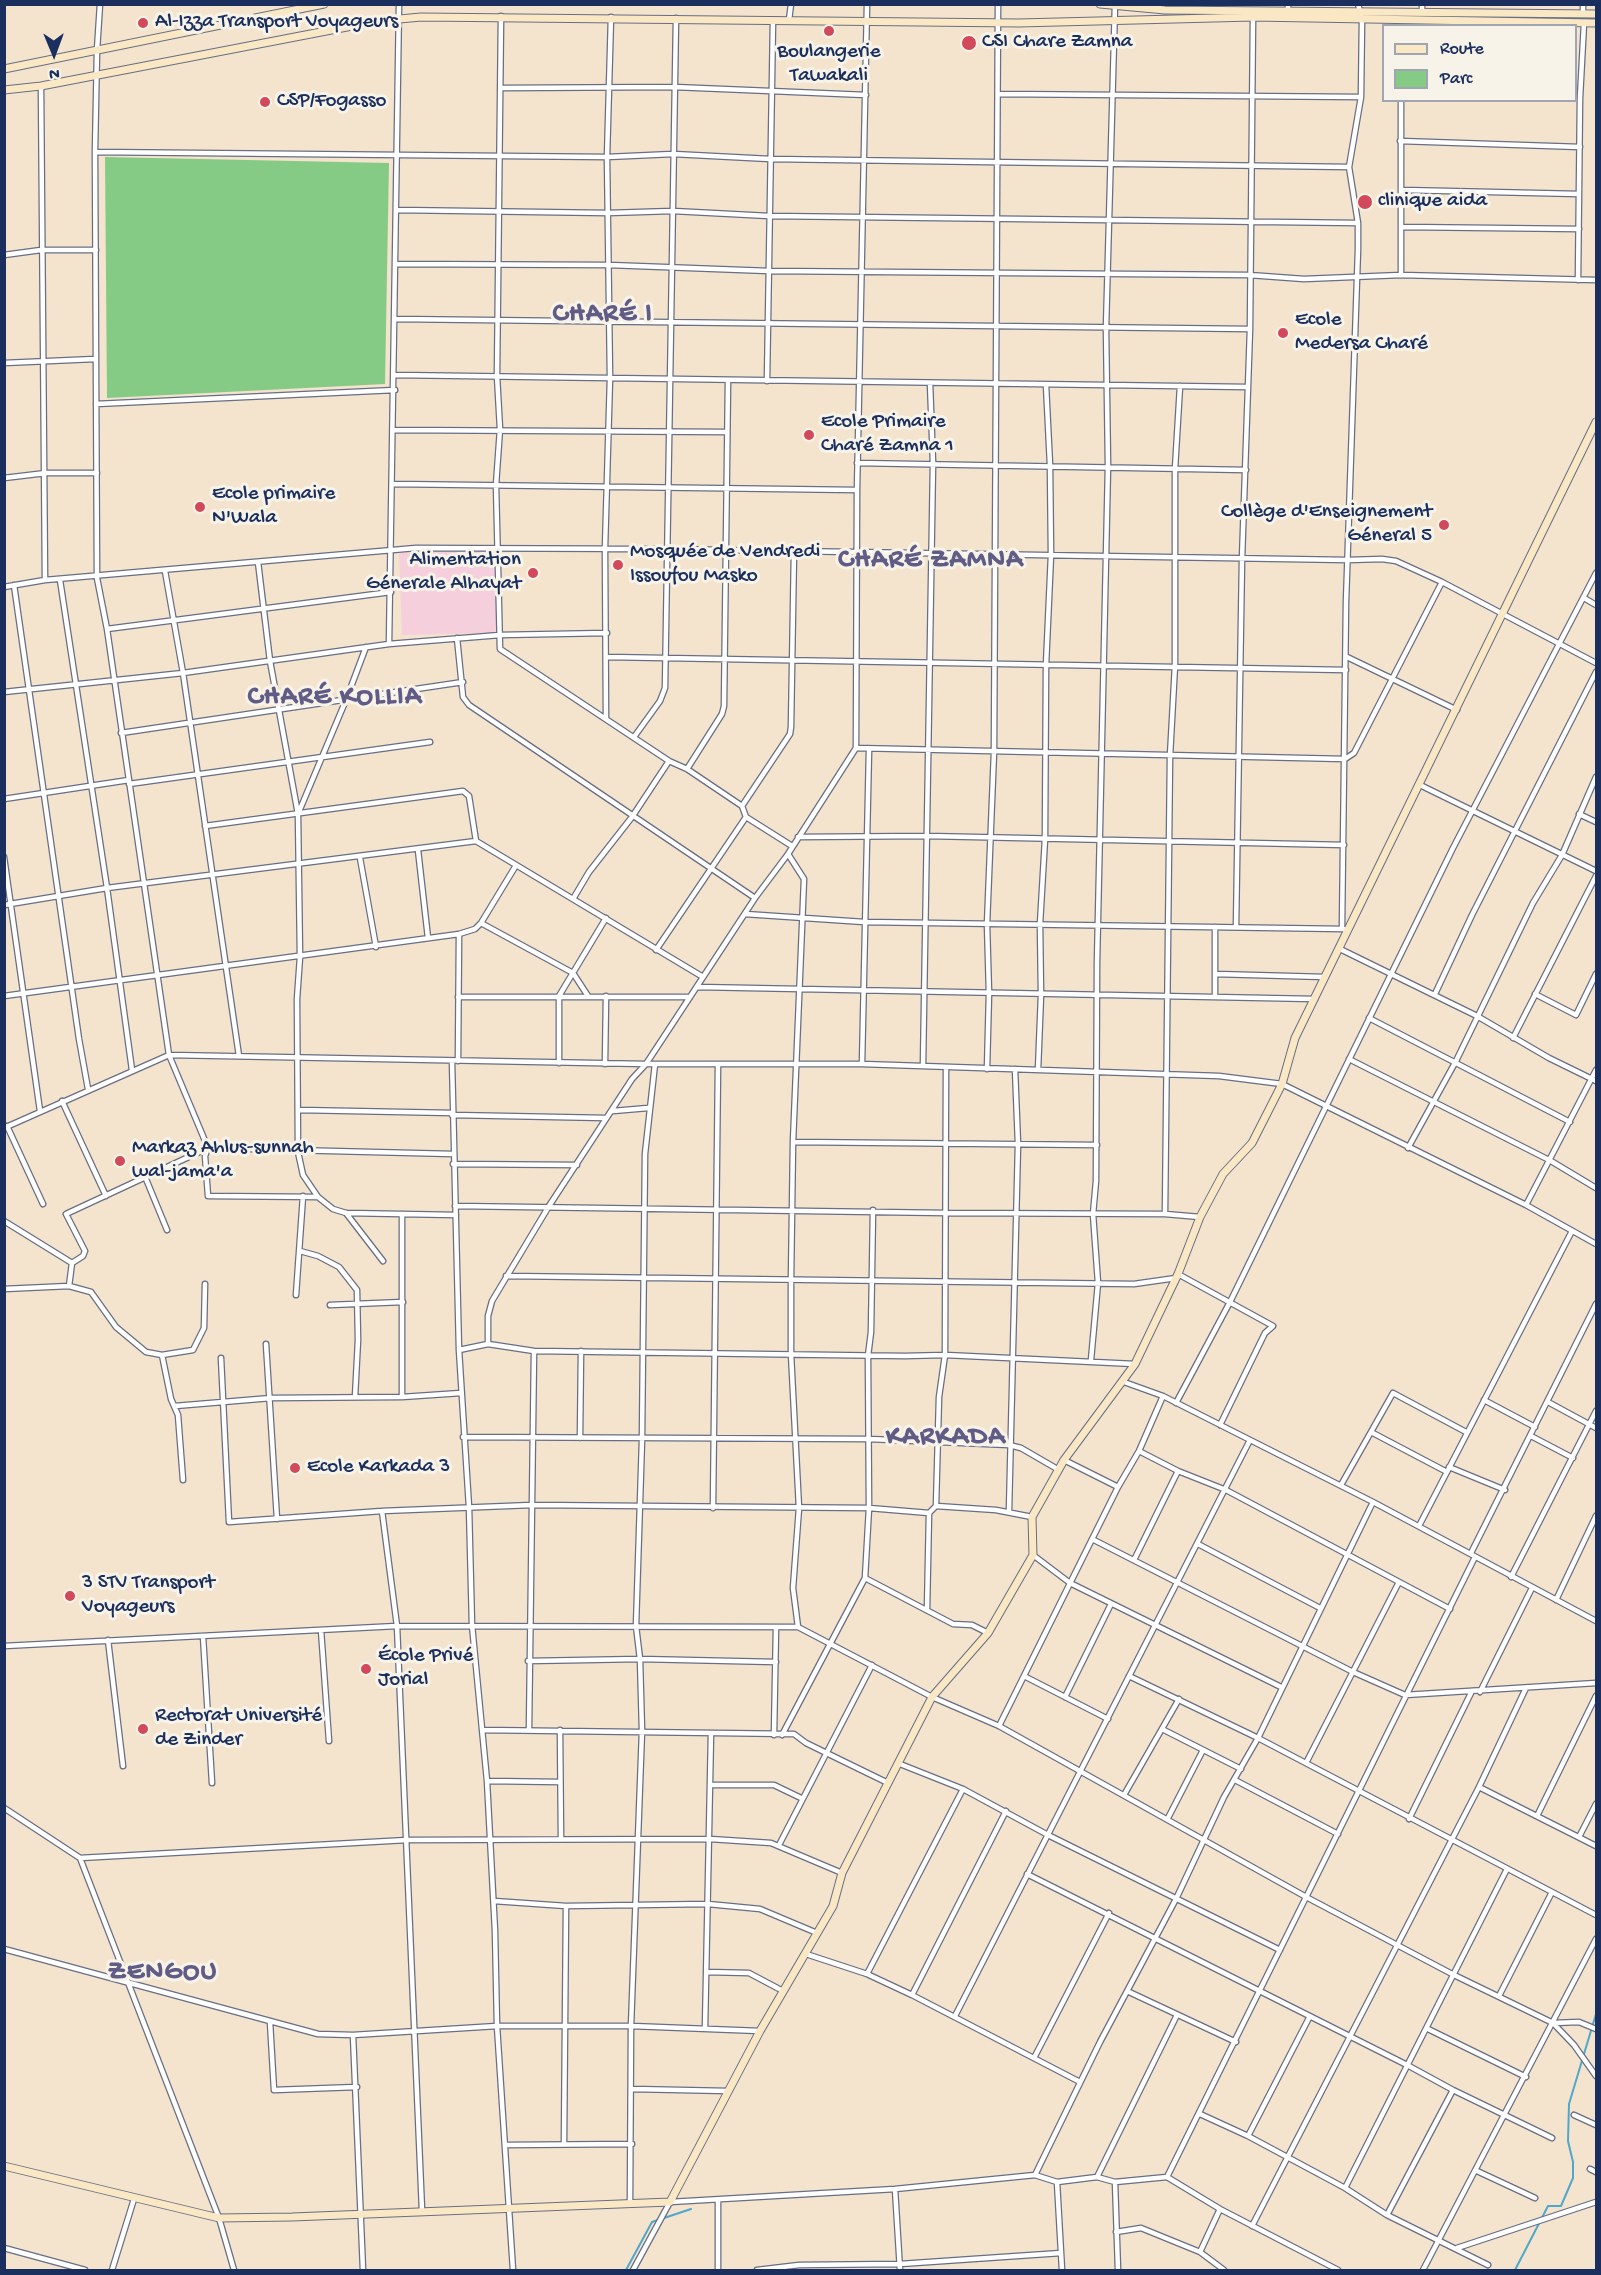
<!DOCTYPE html>
<meta charset="utf-8">
<style>
body{margin:0}
#map{position:relative;width:1601px;height:2275px;overflow:hidden;background:#f4e4cd;font-family:"Gochi Hand",sans-serif}
canvas{display:block}
.frame{position:absolute;inset:0;border:6px solid #1b2f5e;pointer-events:none}
.legend{position:absolute;left:1382px;top:24px;width:195px;height:78px;box-sizing:border-box;background:#f7f3e8;border:2px solid #9fa5b1;margin:0;padding:8px 10px;list-style:none;font-size:18px;color:#1b2f5e}
.legend li{display:flex;align-items:center;gap:12px;height:30px}
.legend b{width:30px;border:2px solid #9fa5b1}
.north{position:absolute;left:24px;top:24px;width:60px;height:60px;-webkit-text-stroke:4px #f7f3e8;paint-order:stroke;rotate:179deg;font-size:16px;font-weight:700;line-height:24px;text-align:center;color:#1b2f5e}
.north::after{content:'';display:block;margin:auto;width:21px;height:27px;background:#1b2f5e;clip-path:polygon(50% 0,100% 100%,50% 72%,0 100%)}
</style>
<div id="map">
<canvas width="1601" height="2275"></canvas>
<div class="frame"></div>
<ul class="legend">
<li><b style="height:8px;background:#fae7c3"></b>Route</li>
<li><b style="height:16px;background:#85cb85"></b>Parc</li>
</ul>
<div class="north">N</div>
</div>
<script>
const g = document.querySelector('canvas').getContext('2d');
g.lineJoin = 'round';
function fillPath(path, color) { g.fillStyle = color; g.fill(path, 'evenodd'); }
const shape = rows => new Path2D(rows.map(r => 'M' + r).join(''));
function stroke(path, color, width, dash) { g.strokeStyle = color; g.lineWidth = width; g.lineCap = dash ? 'butt' : 'round'; g.setLineDash(dash || []); g.stroke(path); }
function drawText(font, color, halo, rows, align = 'center') {
  g.font = font + ' "Gochi Hand",sans-serif'; g.lineWidth = 6; g.setLineDash([]); g.textBaseline = 'middle'; g.strokeStyle = halo; g.fillStyle = color; for (const [text, x, y, turn = 0] of rows) {
    g.save(); g.translate(x, y); g.rotate((+turn || 0) * Math.PI / 180); g.textAlign = isNaN(turn) ? turn : align; if (halo) g.strokeText(text, 0, 0); g.fillText(text, 0, 0); g.restore();
  }
}
const built = shape([
 [496,550,496,633,402,635,399,553]
]);
const green = shape([
 [105,157,389,163,385,384,107,398]
]);
const stream = shape([
 [626,2270,652,2222,691,2209],
 [1515,2270,1548,2206,1561,2206,1573,2178,1573,2162,1568,2141,1569,2104,1596,2014]
]);
const street = shape([
 [100,4,97,50,95,152,97,578,107,629,169,1055,208,1148,205,1156,208,1196,318,1197],
 [1583,4,1583,14],
 [1288,11,1288,4],
 [1422,12,1422,4],
 [501,16,497,376,500,429,496,485,500,649,669,761,687,769,742,806,746,817,792,846],
 [789,20,791,4],
 [41,86,45,580],
 [502,88,674,87,866,95],
 [999,94,1361,97],
 [1400,141,1580,147],
 [95,152,607,157,673,154,770,159,1349,167],
 [1403,190,1579,194],
 [397,210,608,213,673,211,769,216,1358,223],
 [1403,227,1579,229],
 [4,255,41,250,96,250],
 [396,264,609,265,769,271,1249,275,1304,279,1401,275,1596,280],
 [1401,275,1401,100],
 [1578,280,1580,98,1584,23],
 [396,319,1250,329],
 [4,363,95,359],
 [395,375,1247,387],
 [767,381,773,20],
 [96,404,395,390],
 [394,430,726,432],
 [857,463,1246,470],
 [4,478,46,473,97,473],
 [393,484,857,490],
 [258,562,270,661,298,814,300,957,297,999,298,1152,303,1175,318,1197,333,1209,346,1213,456,1215],
 [165,571,183,673,239,1056],
 [60,580,107,888,132,1070],
 [14,585,79,1039,88,1089],
 [4,587,45,580,416,548,666,549,1348,560,1382,559,1396,561,1442,582,1596,663],
 [1584,598,1596,605],
 [107,629,391,592],
 [457,638,463,697,469,705,755,898],
 [389,644,399,4],
 [607,657,1346,670],
 [1347,657,1457,710],
 [4,692,183,673,389,644,500,635,607,633],
 [606,719,605,548,610,378,607,157,611,17],
 [121,733,463,682],
 [634,737,660,701,665,688,676,18],
 [856,748,1345,759,1354,753,1442,582],
 [687,769,722,714,724,706,728,380],
 [129,784,430,742],
 [1420,785,1596,871],
 [4,799,129,780],
 [742,806,790,734,791,727,794,551],
 [298,814,346,700,366,647],
 [1579,814,1596,822],
 [205,826,463,791,469,796,476,841],
 [798,837,927,836,1344,845],
 [418,850,428,938],
 [788,854,804,879,793,1142,791,1280,791,1354,799,1508,793,1588,798,1627],
 [4,857,40,1111],
 [360,858,376,947],
 [573,899,589,872,632,817,669,761],
 [4,905,107,888,476,841,703,977],
 [745,914,864,922,1344,929],
 [481,923,573,973,588,996],
 [1236,927,1242,559,1250,329,1253,17],
 [1342,929,1346,602,1358,249,1358,223,1349,167,1361,97,1362,19,1358,4],
 [1340,949,1477,1016,1549,1058,1596,1081],
 [656,950,746,817],
 [1215,974,1325,977],
 [697,987,1315,999],
 [1435,994,1472,915,1596,672],
 [1535,994,1576,1015,1596,974],
 [4,996,459,934,475,929,481,923,515,867],
 [458,997,690,997],
 [1215,997,1215,927],
 [1369,1018,1570,1122],
 [1513,1038,1596,876],
 [1349,1059,1551,1161,1596,1188],
 [452,1061,459,1350,469,1507,472,1625,487,1781,495,1931,497,2026,513,2270],
 [458,1061,459,934],
 [559,1063,559,996,606,918],
 [605,1064,606,996],
 [862,1064,869,750],
 [923,1066,933,463,930,383],
 [987,1069,989,993,987,924,994,752,998,4],
 [1038,1070,1041,995,1040,924,1045,839,1046,665,1051,555,1050,465,1046,385],
 [62,1101,106,1196],
 [299,1110,453,1113],
 [613,1111,648,1108],
 [452,1115,606,1118],
 [7,1126,43,1204],
 [4,1128,169,1055,646,1064,862,1064,1219,1076,1282,1084,1526,1205,1596,1244],
 [793,1142,1097,1145],
 [1408,1148,1456,1061,1533,903,1562,855,1596,777],
 [453,1164,577,1165],
 [146,1179,167,1230],
 [1526,1205,1596,1070],
 [455,1206,946,1213,1165,1214,1200,1217],
 [873,1210,871,1332,868,1356,869,1508,865,1578,953,1624,972,1625,988,1633],
 [346,1213,383,1261],
 [1165,1214,1170,756,1175,665,1175,469,1180,386],
 [4,1221,72,1263],
 [300,1251,318,1256,339,1267,357,1290,358,1340,355,1397],
 [1178,1274,1273,1326,1265,1333,1220,1425],
 [506,1276,1134,1284,1176,1278],
 [205,1284,204,1328,193,1350,162,1355,146,1352,116,1327,91,1292,69,1286,72,1263,83,1256,85,1251,66,1214,208,1148,453,1154],
 [4,1289,69,1286],
 [296,1295,303,1196],
 [330,1305,403,1302],
 [266,1344,277,1519],
 [488,1344,488,1316,492,1301,549,1206,632,1079,646,1064,755,898,788,854,856,748,857,490,867,4],
 [459,1350,488,1344,534,1351,905,1356,945,1355,1135,1364],
 [162,1355,171,1399,178,1415,183,1480],
 [221,1358,229,1522,382,1511,532,1505,869,1508,929,1513,936,1506,996,1510,1032,1517],
 [1091,1360,1098,1283,1093,1214,1096,1181,1097,963,1108,466,1106,328,1115,4],
 [402,1397,402,1214],
 [1484,1400,1535,1427],
 [1548,1402,1596,1428],
 [1176,1403,1230,1302,1453,848,1596,573],
 [175,1406,271,1398,402,1397,461,1393],
 [1371,1432,1447,1472],
 [1531,1436,1573,1458],
 [463,1437,869,1439,1009,1445,1021,1448,1059,1470],
 [580,1438,581,1351],
 [1139,1451,1178,1471,1226,1490,1450,1609],
 [1064,1460,1118,1487],
 [1449,1467,1505,1490],
 [1341,1485,1393,1393,1466,1432],
 [1373,1502,1596,1621],
 [936,1506,939,1397,945,1355,946,1067],
 [713,1508,718,1064],
 [382,1511,397,1626,422,2210],
 [1009,1511,1018,1144,1015,1069],
 [1420,1524,1572,1231],
 [1092,1539,1353,1672,1405,1695,1596,1683],
 [1198,1544,1320,1608],
 [1471,1553,1596,1304],
 [1033,1555,1070,1583,1281,1687],
 [1134,1560,1178,1471],
 [1511,1577,1596,1411],
 [1556,1600,1596,1516],
 [927,1610,929,1513],
 [321,1630,329,1741],
 [203,1636,212,1783],
 [108,1640,123,1766],
 [4,1646,397,1626,798,1627,932,1697,999,1726,1308,1898,1454,1975,1553,2023,1574,2045,1596,2076],
 [528,1661,640,1659,776,1662],
 [1024,1676,1108,1719],
 [1129,1676,1258,1738,1596,1915],
 [1480,1692,1532,1588],
 [1065,1697,1111,1604],
 [999,1726,1118,1487,1139,1451,1163,1396],
 [1162,1729,1241,1769],
 [482,1730,794,1734,806,1743,888,1783],
 [529,1730,534,1351],
 [560,1730,561,1838],
 [774,1735,776,1627],
 [782,1735,865,1578],
 [1306,1763,1399,1582],
 [900,1764,963,1789,1048,1835,1280,1950],
 [1235,1780,1338,1834],
 [487,1781,560,1782],
 [711,1785,774,1785,801,1798],
 [1479,1787,1596,1846],
 [1124,1795,1179,1699],
 [4,1808,80,1858,219,2218,234,2270],
 [1537,1816,1596,1696],
 [1168,1818,1203,1750],
 [1409,1819,1471,1693],
 [1579,1837,1596,1804],
 [779,1845,872,1665],
 [80,1858,407,1840,710,1839,771,1843,842,1873],
 [1027,1874,1409,2066,1453,2090,1552,2138],
 [494,1901,566,1906,708,1904,760,1909,817,1933],
 [4,1949,318,2034,353,2035,497,2026,631,2026,760,2031],
 [806,1954,867,1974,912,1995,1080,2082],
 [706,1972,749,1973,783,1991],
 [867,1974,963,1789],
 [1127,1991,1236,2042],
 [912,1995,1006,1811],
 [1499,1996,1552,1892],
 [955,2016,1250,1440],
 [270,2022,274,2090,357,2087],
 [1553,2023,1579,2022,1596,2029],
 [705,2028,711,1733],
 [1428,2029,1526,2077],
 [353,2035,363,2270],
 [1034,2058,1109,1913],
 [632,2089,728,2091],
 [1200,2114,1248,2136,1345,2188,1387,2215,1488,2265],
 [1574,2115,1596,2125],
 [1248,2136,1310,2016],
 [564,2144,566,1906],
 [506,2145,632,2144],
 [1590,2169,1596,2172],
 [1477,2171,1535,2198],
 [1035,2175,1100,2042,1176,1899,1224,1797,1258,1738,1373,1502,1163,1396,1124,1382],
 [1097,2177,1177,2015],
 [1167,2177,1475,1557],
 [1057,2182,1062,2270],
 [1115,2182,1118,2270],
 [1345,2188,1507,1869],
 [895,2189,900,2270],
 [718,2200,718,2270],
 [630,2204,631,2026,642,1731,640,1659,636,1626,642,1440,645,1154,655,1064],
 [1387,2215,1453,2090],
 [1252,2226,1479,1787,1526,1688],
 [1116,2232,1141,2228,1200,2252,1224,2270],
 [4,2248,85,2270],
 [1457,2248,1596,2202],
 [1200,2252,1220,2209],
 [112,2270,134,2199],
 [633,2270,670,2202,895,2189,1035,2175,1057,2182,1097,2177,1115,2182,1167,2177,1220,2209,1338,2270],
 [757,2270,799,2265,900,2264,1061,2253],
 [1423,2270,1596,1939]
]);
const secondary = shape([
 [1100,4,1165,10,1596,14],
 [4,69,324,4],
 [4,90,41,86,378,21,421,17,1019,23,1253,17,1596,23],
 [4,2166,219,2218,292,2217,670,2202,760,2031,833,1906,842,1873,932,1697,988,1633,1033,1555,1032,1517,1064,1460,1135,1364,1178,1274,1200,1217,1223,1174,1252,1143,1282,1084,1295,1038,1596,422]
]);
const markers = [
 [143,23,6,"#d1495b"],
 [829,31,6,"#d1495b"],
 [969,43,8,"#d1495b"],
 [265,102,6,"#d1495b"],
 [1365,202,8,"#d1495b"],
 [1283,333,6,"#d1495b"],
 [809,435,6,"#d1495b"],
 [200,507,6,"#d1495b"],
 [1444,525,6,"#d1495b"],
 [618,565,6,"#d1495b"],
 [533,573,6,"#d1495b"],
 [120,1161,6,"#d1495b"],
 [295,1468,6,"#d1495b"],
 [70,1596,6,"#d1495b"],
 [366,1669,6,"#d1495b"],
 [143,1729,6,"#d1495b"]
];
const poiNames = [
 ["Al-Izza Transport Voyageurs",155,23],
 ["CSI Chare Zamna",982,43],
 ["Boulangerie",829,53,"center"],
 ["Tawakali",829,77,"center"],
 ["CSP/Fogasso",277,102],
 ["clinique aida",1378,202],
 ["Ecole",1295,321],
 ["Medersa Charé",1295,345],
 ["Ecole Primaire",821,423],
 ["Charé Zamna 1",821,447],
 ["Ecole primaire",212,495],
 ["N'Wala",212,519],
 ["Collège d'Enseignement",1432,513,"right"],
 ["Géneral 5",1432,537,"right"],
 ["Mosquée de Vendredi",630,553],
 ["Issoufou Masko",630,577],
 ["Alimentation",521,561,"right"],
 ["Génerale Alhayat",521,585,"right"],
 ["Markaz Ahlus-sunnah",132,1149],
 ["wal-jama'a",132,1173],
 ["Ecole Karkada 3",307,1468],
 ["3 STV Transport",82,1584],
 ["Voyageurs",82,1608],
 ["École Privé",378,1657],
 ["Jorial",378,1681],
 ["Rectorat Université",155,1717],
 ["de Zinder",155,1741]
];
const districtNames = [
 ["CHARÉ I",603,316],
 ["CHARÉ ZAMNA",931,562],
 ["CHARÉ KOLLIA",335,699],
 ["KARKADA",946,1439],
 ["ZENGOU",163,1974]
];
fillPath(built, '#f5cfdc');
fillPath(green, '#85cb85');
stroke(stream, '#4fa7cc', 2);
stroke(street, '#676e85', 7);
stroke(secondary, '#676e85', 9);
stroke(street, '#fff', 4.5);
stroke(secondary, '#fae7c3', 7);
for (const [x, y, r, color] of markers) { const dot = new Path2D(); dot.arc(x, y, r, 0, 2 * Math.PI); g.fillStyle = color; g.fill(dot); stroke(dot, '#f7f3e8', 2); }
drawText('21px', '#1b2f5e', '#f7f3e8', poiNames, 'left');
g.letterSpacing = '1.5px';
drawText('bold 27px', '#605c86', '#f7f3e8', districtNames);
g.letterSpacing = '0px';
</script>
